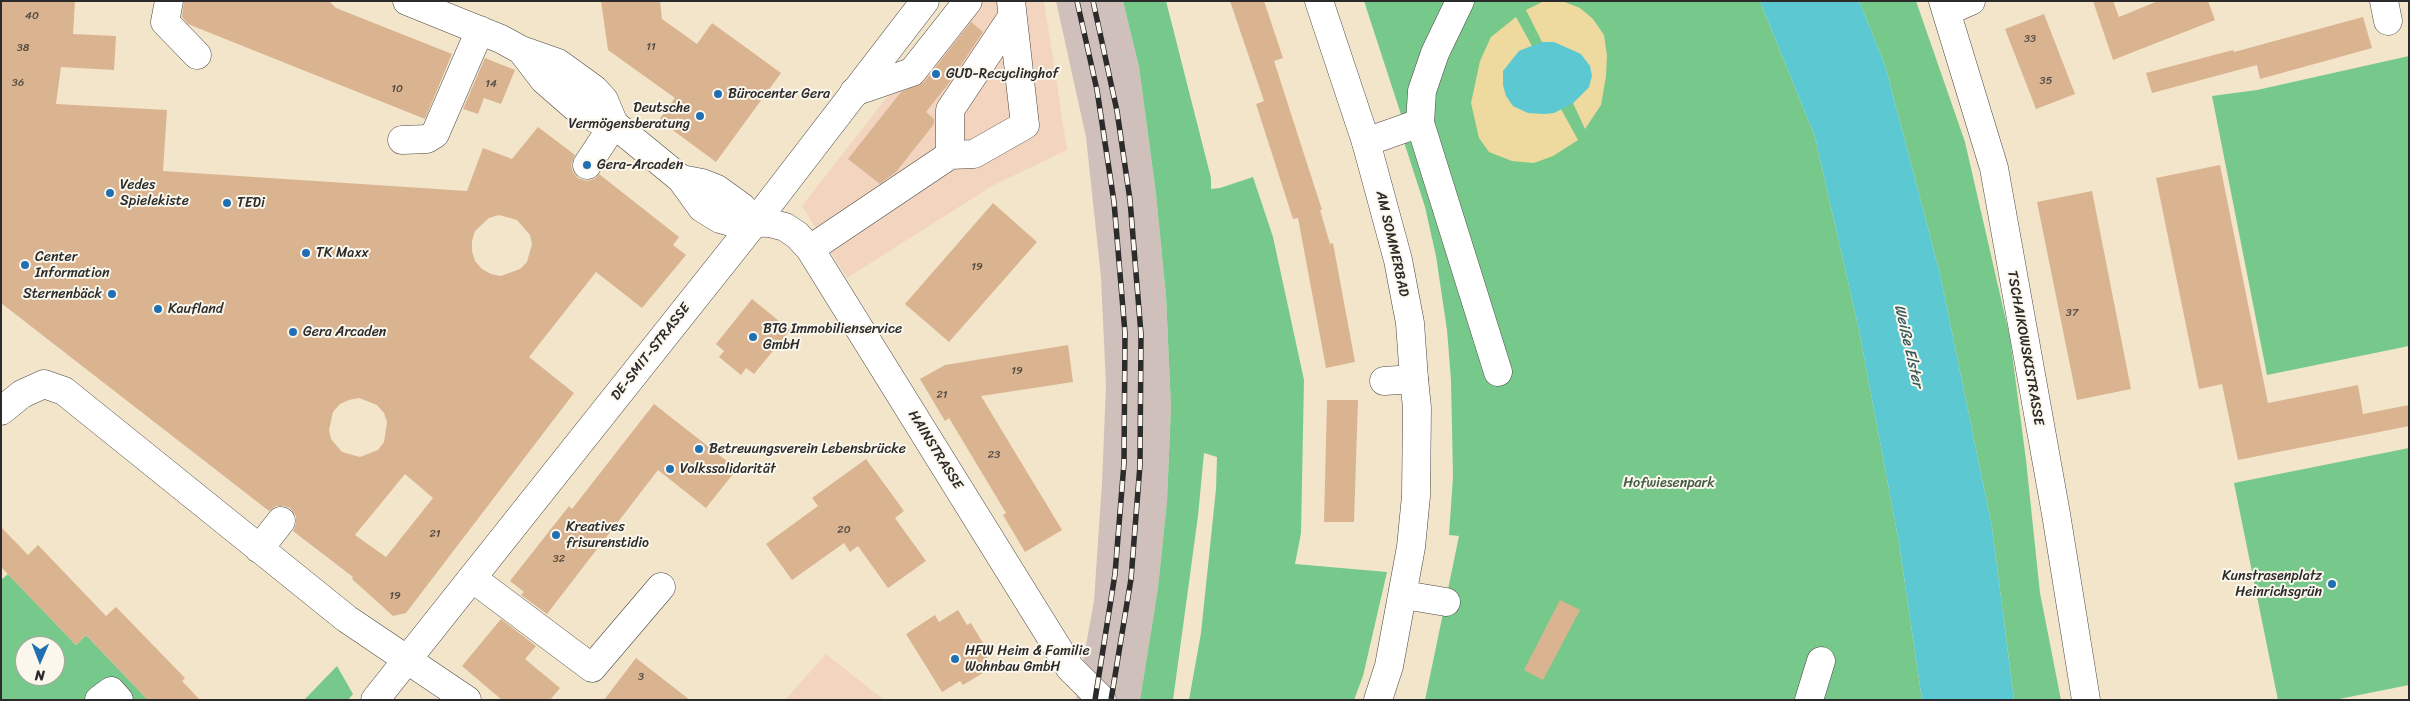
<!DOCTYPE html>
<meta charset="utf-8">
<style>
body{margin:0}
#map{position:relative;width:2410px;height:701px;overflow:hidden;background:#f2e5ca;font-family:Sriracha,sans-serif}
canvas{display:block}
.frame{position:absolute;inset:0;border:2px solid #2b2b2b;pointer-events:none}
.north{position:absolute;left:15px;top:636px;width:50px;height:50px;box-sizing:border-box;background:#fbf7ec;border:1px solid #a8a59f;border-radius:50%;rotate:181deg;font-size:14px;font-weight:700;line-height:20px;text-align:center;color:#2b2b2b}
.north::after{content:'';display:block;margin:auto;width:18px;height:22px;background:#1f6fb2;clip-path:polygon(50% 0,100% 100%,50% 72%,0 100%)}
</style>
<div id="map">
<canvas width="2410" height="701"></canvas>
<div class="frame"></div>
<div class="north">N</div>
</div>
<script>
const g = document.querySelector('canvas').getContext('2d');
g.lineJoin = 'round';
function fillPath(path, color) { g.fillStyle = color; g.fill(path, 'evenodd'); }
const shape = rows => new Path2D(rows.map(r => 'M' + r).join(''));
function stroke(path, color, width, dash) { g.strokeStyle = color; g.lineWidth = width; g.lineCap = dash ? 'butt' : 'round'; g.setLineDash(dash || []); g.stroke(path); }
function drawText(font, color, halo, rows, align = 'center') {
  g.font = font + ' Sriracha,sans-serif'; g.lineWidth = 4; g.setLineDash([]); g.textBaseline = 'middle'; g.strokeStyle = halo; g.fillStyle = color; for (const [text, x, y, turn = 0] of rows) {
    g.save(); g.translate(x, y); g.rotate((+turn || 0) * Math.PI / 180); g.textAlign = isNaN(turn) ? turn : align; if (halo) g.strokeText(text, 0, 0); g.fillText(text, 0, 0); g.restore();
  }
}
const built = shape([
 [962,1,1044,1,1067,150,992,186,847,278,802,206],
 [826,654,884,700,785,700]
]);
const industrial = shape([
 [1056,1,1123,1,1139,67,1156,194,1166,296,1171,407,1167,501,1158,588,1140,700,1076,700,1094,601,1102,483,1106,385,1101,277,1086,137]
]);
const green = shape([
 [1123,1,1166,1,1211,178,1211,189,1220,188,1253,177,1273,237,1304,380,1301,533,1295,564,1387,572,1363,676,1354,700,1189,700,1201,633,1216,489,1217,457,1204,453,1198,516,1173,700,1140,700,1158,588,1167,501,1171,407,1166,296,1156,194,1139,67],
 [1364,1,1760,1,1815,137,1859,330,1899,543,1922,700,1425,700,1459,536,1449,535,1453,477,1451,380,1447,330,1436,256,1425,207,1404,142,1409,139],
 [1859,1,1916,1,1965,142,2010,338,2026,460,2040,593,2061,700,2014,700,1992,527,1940,274,1885,65],
 [2409,56,2409,346,2267,375,2212,96,2257,90],
 [2409,448,2409,685,2334,700,2278,700,2234,483],
 [8,574,76,645,86,635,148,700,1,700,1,580],
 [25,646,55,646,55,676,25,676],
 [337,666,353,694,348,700,304,700]
]);
const sand = shape([
 [1544,1,1562,1,1580,8,1593,19,1604,35,1607,56,1606,76,1601,105,1585,129,1573,103,1589,87,1554,42,1542,42,1526,10],
 [1516,17,1532,46,1519,51,1554,113,1561,109,1578,140,1553,156,1534,163,1512,161,1489,152,1479,138,1471,103,1480,61,1491,37]
]);
const water = shape([
 [1760,1,1859,1,1885,65,1940,274,1992,527,2014,700,1922,700,1899,543,1859,330,1815,137],
 [1542,42,1554,42,1581,54,1590,66,1592,76,1589,87,1573,103,1554,113,1545,114,1528,113,1513,106,1506,96,1503,85,1503,71,1519,51]
]);
const building = shape([
 [1,1,75,1,73,34,116,36,114,70,61,67,56,104,167,110,163,171,467,191,483,148,512,159,538,127,575,155,571,165,573,172,578,178,587,181,594,179,599,174,679,237,673,245,686,255,642,308,596,272,529,357,574,393,406,613,393,616,352,579,353,577,293,531,296,524,296,516,290,508,284,506,276,506,269,511,1,303],
 [499,215,517,220,530,235,532,244,527,262,520,269,501,276,491,274,482,269,475,261,472,251,472,241,475,231,489,218],
 [359,398,377,405,384,413,387,422,384,442,378,450,360,457,342,452,331,439,329,430,333,412,340,404,349,400],
 [405,474,433,498,386,557,355,535],
 [184,1,329,1,336,8,452,54,425,119,188,24,182,17],
 [601,1,660,1,662,19,697,44,712,23,781,73,716,162,659,120,675,98,608,50],
 [1230,1,1264,1,1283,58,1274,61,1322,210,1320,210,1330,244,1333,243,1355,362,1326,368,1298,218,1293,219,1256,104,1264,101],
 [2093,1,2113,1,2119,17,2158,1,2208,1,2215,20,2113,60],
 [2044,14,2075,94,2036,109,2005,29],
 [2363,17,2372,48,2260,79,2257,65,2152,93,2146,73,2233,50,2234,52],
 [971,22,983,32,949,83,926,112,934,119,934,124,896,172,880,184,848,159,901,92,924,82],
 [485,58,515,70,501,104,484,98,478,114,463,109],
 [2220,165,2268,403,2358,385,2363,414,2409,405,2409,426,2238,460,2222,384,2199,389,2156,178],
 [2092,191,2131,389,2077,400,2037,202],
 [993,203,1037,242,949,342,905,304],
 [752,299,790,330,754,374,746,368,741,375,719,357,724,351,716,344],
 [1068,345,1073,382,981,396,1062,530,1025,552,1003,515,1006,513,949,418,945,421,920,379,945,365],
 [1327,400,1358,400,1354,522,1324,522],
 [654,404,737,469,706,508,658,470,547,614,521,595,524,592,510,581,569,506,572,509],
 [866,459,904,511,895,518,926,561,888,588,858,546,850,552,844,543,792,580,766,544,818,506,812,498],
 [1,527,28,555,38,545,106,616,116,607,185,678,182,681,200,700,148,700,86,635,76,645,1,567],
 [1560,600,1580,610,1543,680,1524,670],
 [958,610,967,625,971,623,987,650,984,652,993,667,963,685,960,681,942,692,906,634,935,615,939,622],
 [501,619,536,646,525,659,560,688,550,700,502,700,462,666],
 [636,658,690,700,604,700]
]);
const minor = shape([
 [169,1,165,22,197,55],
 [407,1,501,39,521,50,558,63,594,89,604,100,614,124],
 [1460,1,1435,53,1422,91,1420,123,1498,372],
 [1943,1,1994,168,2056,514,2086,700],
 [2384,1,2388,21],
 [1948,11,1971,1],
 [521,50,544,80,575,107,596,119,614,124,681,179,702,208,720,219,731,222,770,223,785,227,797,235,810,249,1070,668,1102,700],
 [854,92,912,72,968,1],
 [402,140,427,139,435,134,480,30],
 [1366,142,1420,123],
 [950,155,950,110,1012,17],
 [587,165,614,124],
 [681,179,702,183,717,189,742,207,755,222],
 [810,249,950,155,974,154,1025,125,1011,1],
 [1384,381,1414,379],
 [1,411,22,394,44,384,64,391,347,619,467,700],
 [259,549,281,521],
 [472,578,592,668,661,587],
 [1404,595,1446,602],
 [99,700,111,691,119,700],
 [1809,700,1821,661]
]);
const major = shape([
 [1319,1,1366,142,1398,260,1410,323,1414,379,1417,408,1416,496,1411,547,1389,666,1378,700],
 [375,700,755,222,925,1]
]);
const rail = shape([
 [1077,1,1097,90,1114,202,1125,333,1124,463,1115,574,1095,700],
 [1093,1,1117,111,1130,200,1141,334,1140,465,1131,579,1111,700]
]);
const markers = [
 [936,74,5,"#1f6fb2"],
 [718,94,5,"#1f6fb2"],
 [700,116,5,"#1f6fb2"],
 [587,165,5,"#1f6fb2"],
 [110,193,5,"#1f6fb2"],
 [227,203,5,"#1f6fb2"],
 [306,253,5,"#1f6fb2"],
 [25,265,5,"#1f6fb2"],
 [112,294,5,"#1f6fb2"],
 [158,309,5,"#1f6fb2"],
 [293,332,5,"#1f6fb2"],
 [753,337,5,"#1f6fb2"],
 [699,449,5,"#1f6fb2"],
 [670,469,5,"#1f6fb2"],
 [556,535,5,"#1f6fb2"],
 [2332,584,5,"#1f6fb2"],
 [955,659,5,"#1f6fb2"]
];
const numberNames = [
 ["40",32,16],
 ["33",2030,39],
 ["11",651,47],
 ["38",23,48],
 ["35",2046,81],
 ["36",18,83],
 ["14",491,84],
 ["10",397,89],
 ["19",977,267],
 ["37",2072,313],
 ["19",1017,371],
 ["21",942,395],
 ["23",994,455],
 ["20",844,530],
 ["21",435,534],
 ["32",559,559],
 ["19",395,596],
 ["3",641,677]
];
const poiNames = [
 ["GUD-Recyclinghof",946,74],
 ["Bürocenter Gera",728,94],
 ["Deutsche",690,108,"right"],
 ["Vermögensberatung",690,124,"right"],
 ["Gera-Arcaden",597,165],
 ["Vedes",120,185],
 ["Spielekiste",120,201],
 ["TEDi",237,203],
 ["TK Maxx",316,253],
 ["Center",35,257],
 ["Information",35,273],
 ["Sternenbäck",102,294,"right"],
 ["Kaufland",168,309],
 ["BTG Immobilienservice",763,329],
 ["GmbH",763,345],
 ["Gera Arcaden",303,332],
 ["Betreuungsverein Lebensbrücke",709,449],
 ["Volkssolidarität",680,469],
 ["Kreatives",566,527],
 ["frisurenstidio",566,543],
 ["Kunstrasenplatz",2322,576,"right"],
 ["Heinrichsgrün",2322,592,"right"],
 ["HFW Heim & Familie",965,651],
 ["Wohnbau GmbH",965,667]
];
const streetNames = [
 ["AM SOMMERBAD",1392,244,77],
 ["TSCHAIKOWSKISTRASSE",2025,348,80],
 ["DE-SMIT-STRASSE",651,352,-52],
 ["HAINSTRASSE",935,450,58]
];
const parkNames = [
 ["Hofwiesenpark",1669,483]
];
const waterNames = [
 ["Weiße Elster",1908,346,77]
];
fillPath(built, '#f3d4bf');
fillPath(industrial, '#cfc0bb');
fillPath(green, '#77c98b');
fillPath(sand, '#eeda9e');
fillPath(water, '#5cc9d2');
fillPath(building, '#dab490');
stroke(minor, '#494743', 29);
stroke(major, '#494743', 29);
stroke(minor, '#fff', 28);
stroke(major, '#fff', 28);
stroke(rail, '#2b2b2b', 5.5);
stroke(rail, '#fbf7ec', 4, [11]);
for (const [x, y, r, color] of markers) { const dot = new Path2D(); dot.arc(x, y, r, 0, 2 * Math.PI); g.fillStyle = color; g.fill(dot); stroke(dot, '#fbf7ec', 2); }
drawText('11px', '#574d44', null, numberNames);
drawText('14px', '#2b2b2b', '#fbf7ec', poiNames, 'left');
drawText('14px', '#2b2b2b', '#fbf7ec', streetNames);
drawText('14px', '#425a48', '#fbf7ec', parkNames);
drawText('italic 15px', '#3a5a5d', '#fbf7ec', waterNames);
</script>
